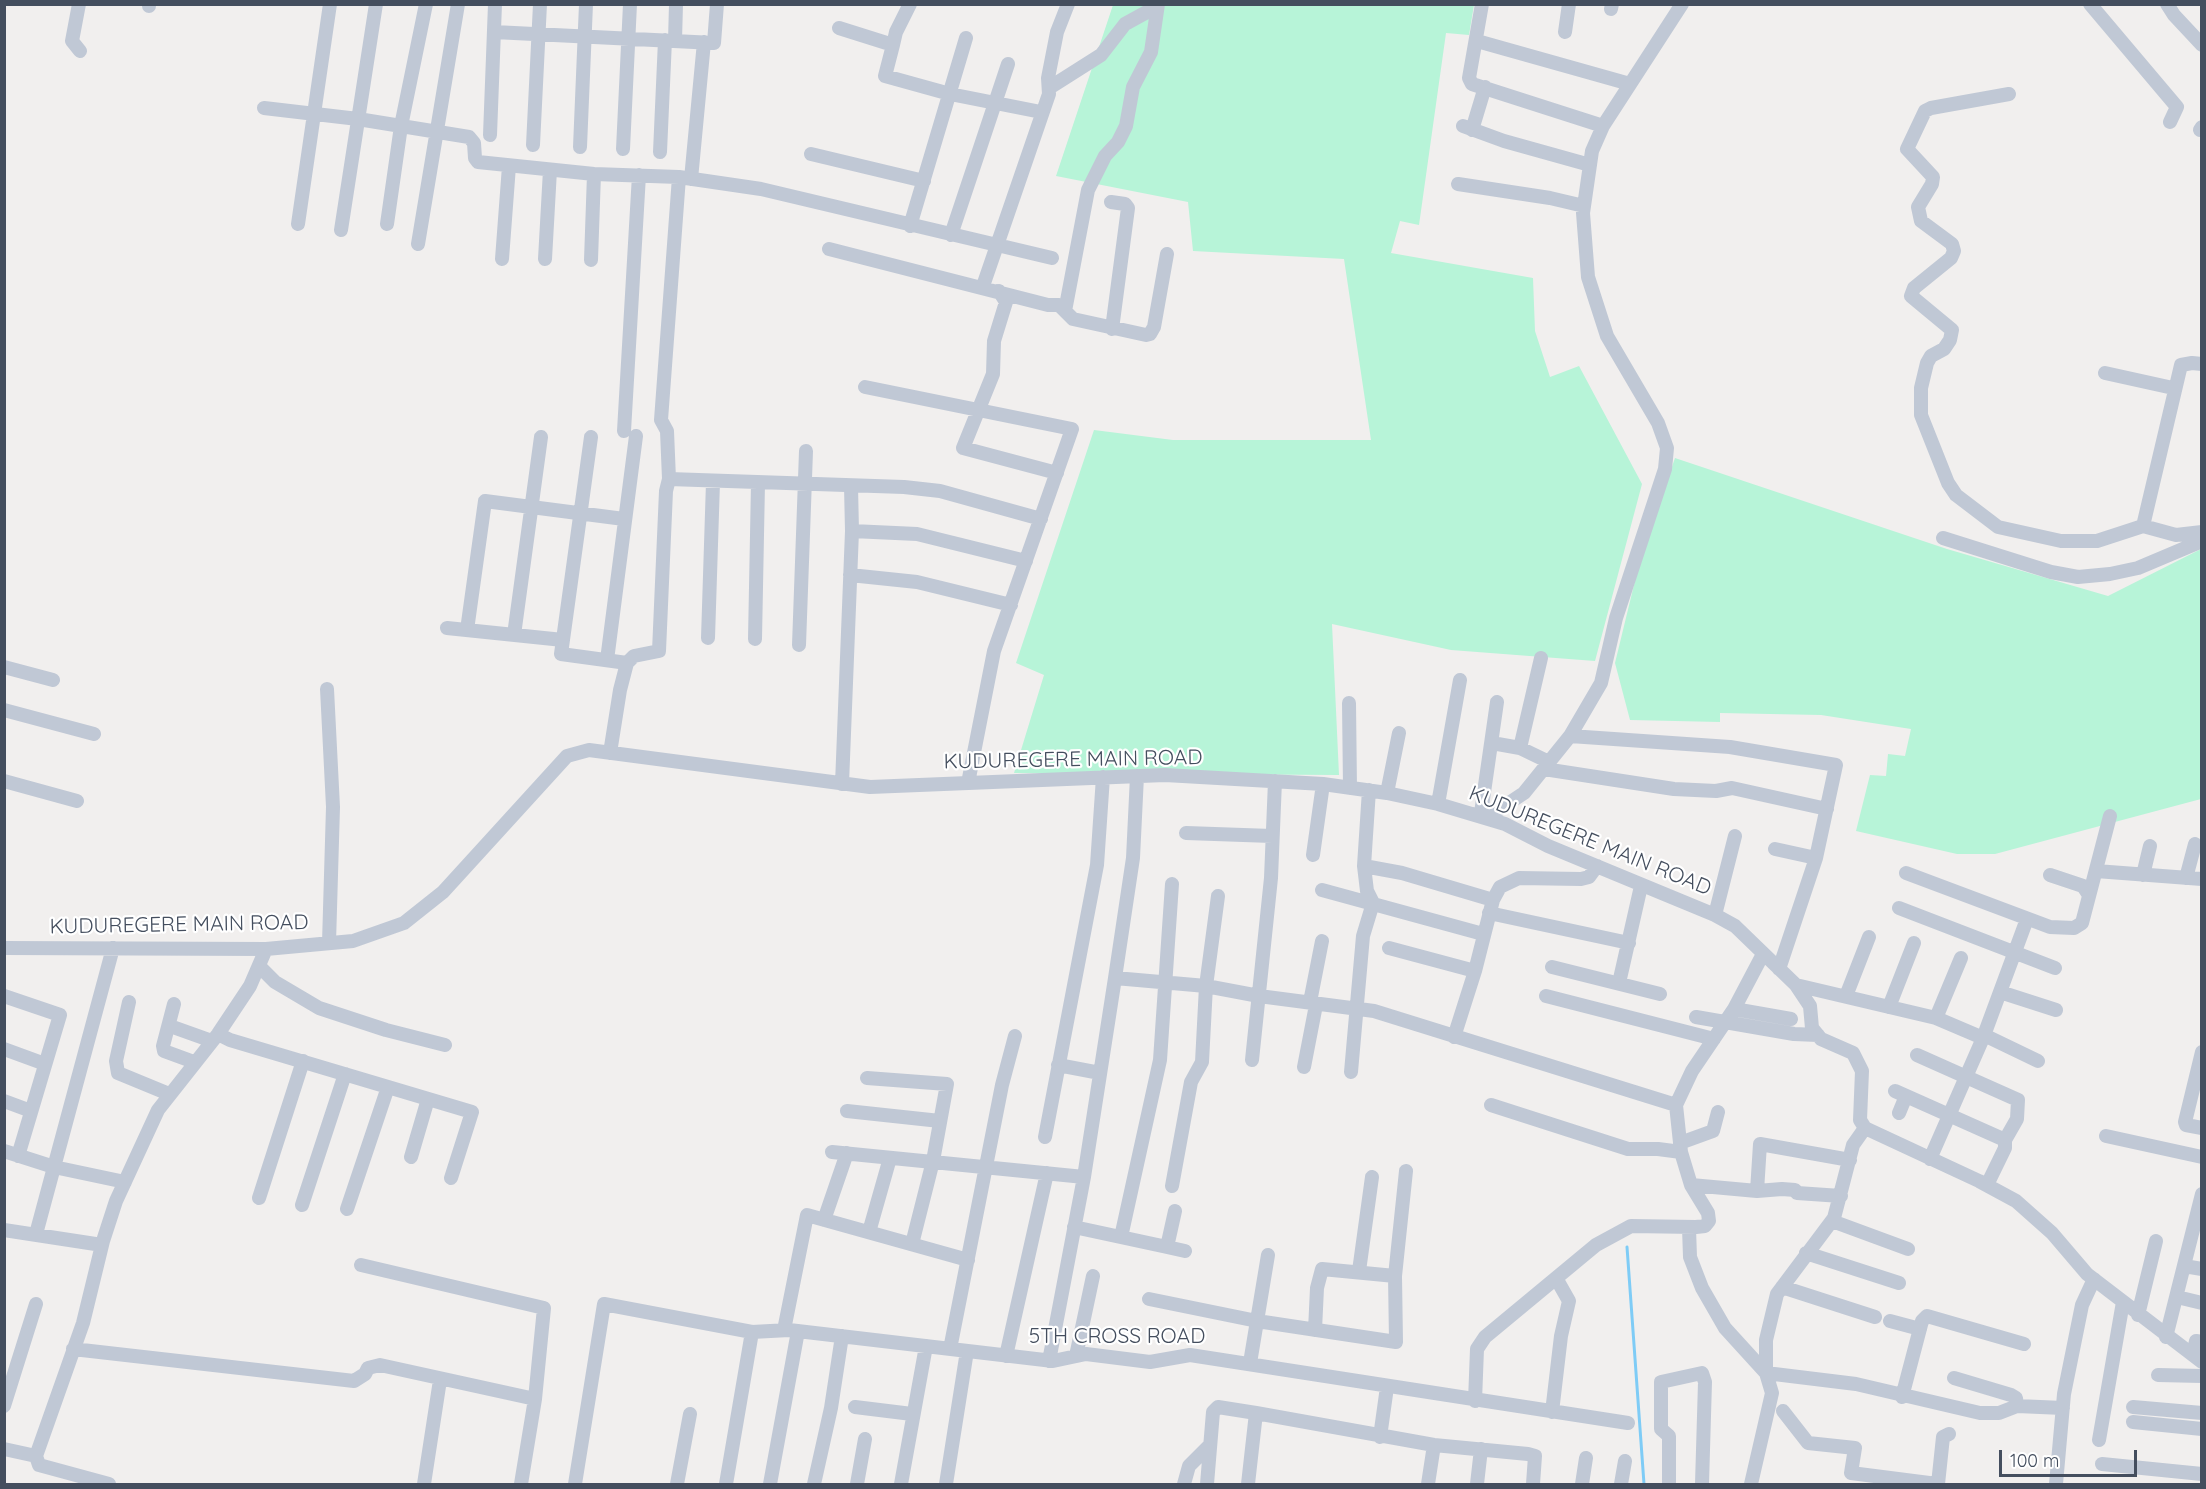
<!DOCTYPE html>
<style>
body{margin:0}
#map{position:relative;width:2206px;height:1489px;overflow:hidden;background:#f1efee;font-family:Quicksand,sans-serif}
canvas{display:block}
.frame{position:absolute;inset:0;border:6px solid #444e5e;pointer-events:none}
.scale{position:absolute;left:1999px;top:1450px;width:138px;height:27px;box-sizing:border-box;border:3px solid #444e5e;border-top:0;padding-left:8px;font-size:18px;line-height:21px;white-space:nowrap;color:#444e5e;-webkit-text-stroke:4px #fff;paint-order:stroke}
</style>
<div id="map">
<canvas width="2206" height="1489"></canvas>
<div class="frame"></div>
<div class="scale">100 m</div>
</div>
<script>
const g = document.querySelector('canvas').getContext('2d');
g.lineJoin = 'round';
function fillPath(path, color) { g.fillStyle = color; g.fill(path, 'evenodd'); }
const shape = rows => new Path2D(rows.map(r => 'M' + r).join(''));
function stroke(path, color, width, dash) { g.strokeStyle = color; g.lineWidth = width; g.lineCap = dash ? 'butt' : 'round'; g.setLineDash(dash || []); g.stroke(path); }
function drawText(font, color, halo, rows, align = 'center') {
  g.font = font + ' Quicksand,sans-serif'; g.lineWidth = 4.5; g.setLineDash([]); g.textBaseline = 'middle'; g.strokeStyle = halo; g.fillStyle = color; for (const [text, x, y, turn = 0] of rows) {
    g.save(); g.translate(x, y); g.rotate((+turn || 0) * Math.PI / 180); g.textAlign = isNaN(turn) ? turn : align; if (halo) g.strokeText(text, 0, 0); g.fillText(text, 0, 0); g.restore();
  }
}
const green = shape([
 [1113,5,1474,5,1469,35,1446,33,1419,225,1400,221,1391,253,1533,278,1535,331,1550,377,1579,366,1642,484,1595,661,1451,650,1332,624,1339,775,1014,773,1044,675,1016,663,1094,430,1173,440,1371,440,1344,259,1193,251,1188,202,1056,176],
 [1675,458,1947,549,2108,596,2201,549,2201,799,1995,854,1957,854,1856,831,1870,775,1886,776,1888,754,1905,756,1911,729,1821,715,1720,713,1720,722,1630,720,1615,663,1641,556]
]);
const stream = shape([
 [1627,1247,1644,1484]
]);
const minor = shape([
 [79,4,72,41,80,51],
 [1482,4,1469,78,1472,84,1603,126],
 [2090,4,2177,107,2170,122],
 [2167,4,2174,15,2202,45],
 [149,6,149,4],
 [1611,9,1612,4],
 [839,28,893,45,885,76,950,94,1041,112],
 [494,32,714,43,717,4],
 [1565,32,1569,4],
 [675,41,676,4],
 [1477,41,1630,84],
 [893,45,896,32,910,4],
 [1049,88,1101,55,1125,24,1156,7],
 [2009,94,1931,108,1925,111,1907,149,1933,177,1932,184,1918,207,1921,221,1952,244,1954,251,1951,258,1914,288,1911,296,1952,330,1950,340,1944,349,1931,356,1927,363,1921,388,1921,415,1948,483,1956,495,1998,527,2061,541,2097,541,2143,526,2181,365,2192,363,2202,364],
 [264,108,358,119,469,137,474,143,475,158,478,162,594,174,679,177,761,189,1052,258],
 [1463,126,1504,141,1590,165],
 [1472,130,1485,87],
 [2200,130,2202,127],
 [490,135,495,4],
 [533,145,540,4],
 [580,147,586,4],
 [623,149,630,4],
 [660,152,665,40],
 [811,154,924,181],
 [691,179,704,42],
 [1458,184,1550,198,1584,206],
 [1111,202,1125,204,1128,208,1112,329],
 [298,224,330,4],
 [387,224,401,126,426,4],
 [910,226,966,38],
 [341,230,376,4],
 [951,235,1008,64],
 [418,244,458,4],
 [829,249,1048,305,1059,305,1073,319,1146,335,1150,334,1154,327,1167,254],
 [502,259,509,166],
 [545,259,550,170],
 [591,260,594,174],
 [983,286,1049,94,1048,78,1057,32,1068,4],
 [999,291,1006,302,994,341,993,374,963,448,1057,473],
 [1065,311,1088,190,1105,156,1118,142,1126,126,1133,87,1151,52,1158,4],
 [2105,373,2173,388],
 [865,387,1072,429,994,651,968,783],
 [624,431,639,175],
 [591,437,561,654,627,663],
 [669,479,904,487,940,491,1041,519],
 [2143,526,2176,535,2202,532],
 [852,531,917,534,1026,561],
 [1943,538,2051,572,2078,577,2110,574,2138,568,2202,541],
 [850,575,917,582,1011,605],
 [447,628,563,640],
 [467,630,485,501,624,519],
 [514,635,541,437],
 [708,638,713,482],
 [755,639,758,483],
 [799,645,806,451],
 [607,660,636,436],
 [4,667,53,680],
 [327,689,333,807,329,943],
 [1349,703,1350,788],
 [4,710,94,734],
 [1570,736,1730,747,1836,765,1816,858,1779,969],
 [1492,743,1520,748,1549,762],
 [1520,748,1541,658],
 [610,753,620,690,627,663,634,656,659,651,666,491,669,479,667,431,661,420,679,177],
 [1544,769,1674,789,1716,791,1732,788,1827,809],
 [4,781,77,801],
 [842,784,852,531,851,486],
 [1387,793,1399,733],
 [1438,804,1460,680],
 [1481,813,1497,702],
 [1475,814,1500,809,1524,793,1570,736,1601,683,1616,618,1665,469,1667,448,1658,423,1607,336,1588,277,1583,213,1592,151,1603,126,1682,4],
 [1186,833,1272,836],
 [1775,849,1816,858],
 [1313,855,1323,784],
 [1364,866,1402,873,1493,900],
 [2096,871,2202,879],
 [1906,873,2050,927,2074,928,2082,923,2110,816],
 [2050,875,2083,886,2089,895],
 [2143,875,2150,846],
 [2186,878,2195,844],
 [1322,890,1483,934],
 [1899,908,2055,968],
 [1489,913,1629,943],
 [1715,915,1735,836],
 [4,948,266,949,353,941,404,923,443,892,567,756,589,750,870,787,1165,775,1323,784,1387,793,1438,804,1505,824,1548,846,1715,915,1735,926,1796,985,1810,1006,1812,1028,1821,1039,1853,1053,1862,1071,1860,1120,1865,1128,1979,1181,2016,1201,2052,1233,2087,1274,2202,1362],
 [1389,948,1475,971],
 [260,967,275,982,319,1008,386,1030,445,1045],
 [1552,967,1660,994],
 [1115,978,1206,986,1259,996,1374,1011,1676,1105],
 [1619,983,1641,886],
 [1796,985,1936,1018,1983,1038],
 [2000,992,2056,1010],
 [4,996,60,1015,18,1156],
 [1546,996,1714,1039],
 [1846,996,1869,937],
 [129,1002,116,1061,118,1073,169,1094],
 [1310,1002,1322,941],
 [174,1004,163,1046,164,1051,194,1062],
 [1889,1007,1914,943],
 [1734,1009,1791,1019],
 [1696,1017,1794,1034,1818,1035],
 [1936,1018,1961,958],
 [170,1026,212,1041],
 [218,1034,230,1040,472,1112,451,1178],
 [1984,1035,2038,1061],
 [1454,1037,1475,971,1493,900,1500,887,1519,878,1581,879,1589,877,1597,866],
 [4,1049,45,1064],
 [2202,1052,2185,1122,2186,1125,2202,1128],
 [1917,1055,2018,1100,2017,1119,2005,1140,2005,1148,1987,1185],
 [1252,1060,1271,878,1275,781],
 [1058,1065,1100,1073],
 [1304,1067,1316,1005],
 [1351,1072,1363,936,1373,903,1367,891,1364,866,1369,790],
 [867,1078,947,1084,933,1161,912,1244],
 [1895,1091,2005,1140],
 [4,1101,31,1111],
 [1491,1105,1628,1149,1658,1149,1681,1152],
 [847,1111,940,1121],
 [1899,1113,1906,1096],
 [2106,1136,2202,1157],
 [1045,1137,1097,865,1103,777],
 [1680,1143,1713,1131,1718,1112],
 [4,1151,54,1167,125,1182],
 [832,1152,1084,1177],
 [411,1157,428,1099],
 [1930,1159,1983,1038,2027,919],
 [1691,1185,1757,1191,1760,1144,1850,1160],
 [1172,1186,1191,1082,1202,1062,1206,986,1218,896],
 [1757,1191,1782,1189,1795,1190,1797,1193,1841,1196],
 [259,1198,303,1061],
 [302,1205,345,1074],
 [347,1209,388,1087],
 [824,1220,847,1153],
 [1832,1221,1908,1249],
 [1074,1227,1167,1247,1175,1211],
 [1689,1228,1690,1257,1702,1288,1725,1328,1766,1373,1856,1384,1980,1413,1999,1413,2017,1406,2063,1408],
 [4,1230,102,1245],
 [869,1232,890,1158],
 [36,1234,113,948],
 [1121,1237,1160,1060,1172,884],
 [1167,1247,1185,1251],
 [1806,1253,1899,1283],
 [361,1265,544,1308,535,1399,521,1484],
 [2184,1266,2202,1269],
 [1359,1271,1372,1177],
 [1782,1287,1875,1317],
 [2177,1297,2202,1303],
 [1149,1299,1257,1321,1396,1342,1395,1276,1406,1171],
 [2138,1315,2156,1241],
 [1890,1321,1920,1329],
 [784,1330,807,1215,968,1260],
 [1315,1330,1317,1288,1322,1269,1395,1276],
 [2166,1337,2202,1194],
 [73,1349,354,1381,365,1374,368,1368,380,1365,535,1399],
 [950,1349,1002,1085,1015,1036],
 [2193,1355,2196,1341,2202,1342],
 [1006,1356,1047,1173],
 [1076,1356,1093,1276],
 [1049,1361,1084,1177,1115,978,1133,858,1137,776],
 [1250,1363,1268,1255],
 [2158,1375,2202,1376],
 [1954,1378,2011,1395,2016,1398,2017,1406],
 [1902,1397,1922,1321,1927,1316,2024,1344],
 [1475,1401,1477,1349,1485,1337,1596,1245,1631,1226,1696,1227,1705,1226,1709,1221,1708,1213,1691,1185,1681,1152,1676,1105,1692,1071,1734,1009,1763,954],
 [4,1406,36,1304],
 [855,1407,912,1414],
 [2133,1407,2202,1413],
 [1783,1411,1808,1443,1855,1448,1851,1473,1937,1484],
 [1552,1412,1561,1336,1569,1301,1556,1278],
 [2133,1422,2202,1429],
 [1380,1437,1387,1387],
 [2099,1440,2123,1302],
 [4,1449,36,1456],
 [2102,1464,2202,1474],
 [109,1484,39,1465,36,1456,83,1323,103,1241,116,1201,158,1110,218,1034,250,986,266,949],
 [424,1484,440,1380],
 [575,1484,604,1304,752,1332,789,1330,1053,1361,1086,1354,1150,1362,1190,1355,1628,1423],
 [677,1484,690,1414],
 [726,1484,752,1332],
 [770,1484,798,1331],
 [814,1484,831,1408,842,1336],
 [857,1484,865,1439],
 [901,1484,926,1346],
 [946,1484,967,1351],
 [1184,1484,1189,1466,1209,1446],
 [1207,1484,1213,1412,1218,1407,1256,1413],
 [1248,1484,1256,1413,1434,1445,1528,1454,1535,1456,1533,1484],
 [1428,1484,1434,1445],
 [1477,1484,1481,1449],
 [1582,1484,1586,1458],
 [1621,1484,1625,1461],
 [1669,1484,1669,1436,1661,1429,1661,1382,1702,1373,1705,1382,1702,1484],
 [1751,1484,1772,1393,1766,1373,1766,1340,1777,1294,1834,1218,1853,1145,1865,1128],
 [1938,1484,1943,1437,1949,1434],
 [2056,1484,2064,1394,2082,1305,2094,1279]
]);
const streetNames = [
 ["KUDUREGERE MAIN ROAD",1073,760,-1],
 ["KUDUREGERE MAIN ROAD",1590,841,22],
 ["KUDUREGERE MAIN ROAD",179,925,-1],
 ["5TH CROSS ROAD",1117,1337]
];
fillPath(green, '#b7f4d8');
stroke(stream, '#7fccf6', 3);
stroke(minor, '#c0c8d5', 14);
drawText('21px', '#444e5e', '#fff', streetNames);
</script>
